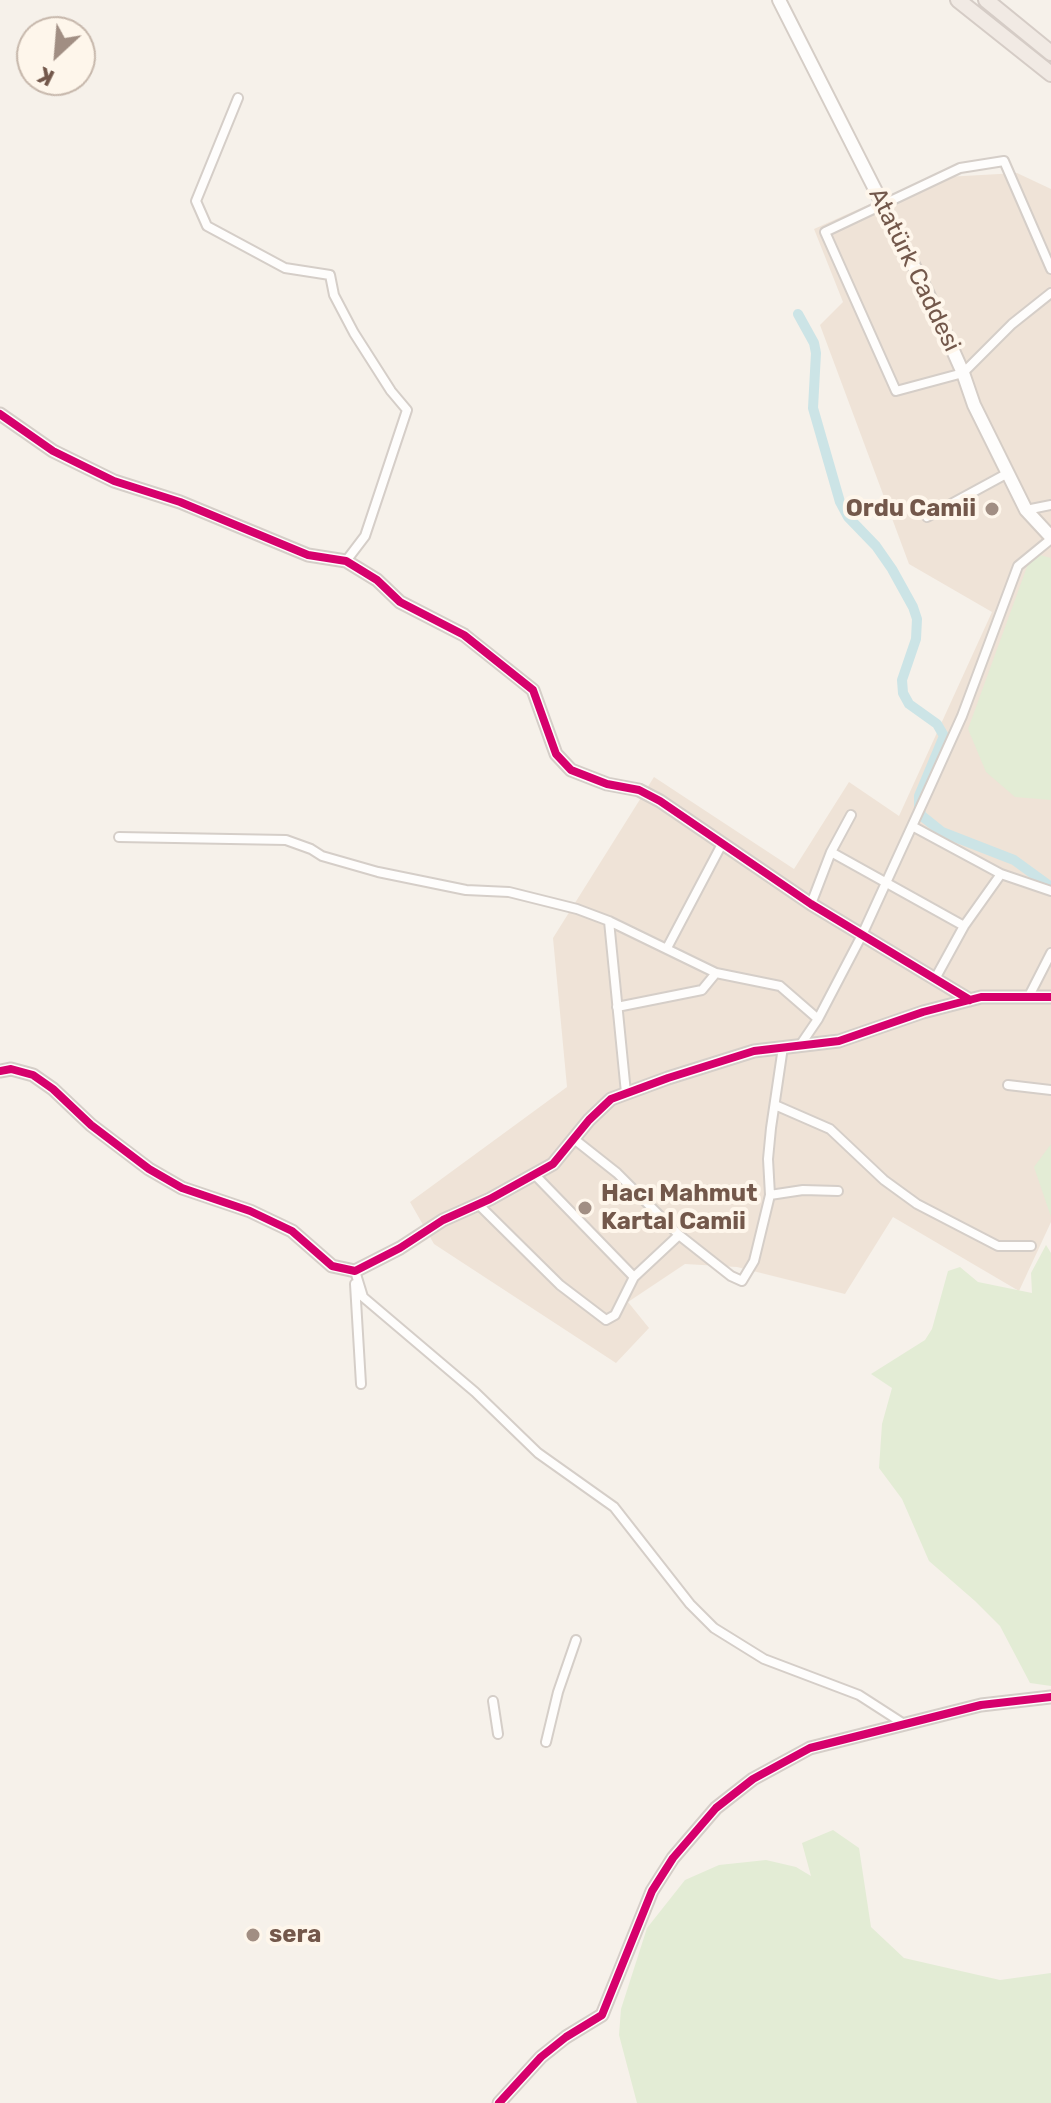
<!DOCTYPE html>
<meta charset="utf-8">
<style>
body{margin:0}
#map{position:relative;width:1051px;height:2103px;overflow:hidden;background:#f6f1ea;font-family:Rubik,sans-serif}
canvas{display:block}
.north{position:absolute;left:16px;top:16px;width:80px;height:80px;box-sizing:border-box;background:#fef6eb;border:2px solid #c6b7ab;border-radius:50%;rotate:206deg;font-size:22px;font-weight:700;line-height:32px;text-align:center;color:#73584b}
.north::after{content:'';display:block;margin:auto;width:28px;height:36px;background:#a18e83;clip-path:polygon(50% 0,100% 100%,50% 72%,0 100%)}
</style>
<div id="map">
<canvas width="1051" height="2103"></canvas>
<div class="north">K</div>
</div>
<script>
const g = document.querySelector('canvas').getContext('2d');
g.lineJoin = 'round';
function fillPath(path, color) { g.fillStyle = color; g.fill(path, 'evenodd'); }
const shape = rows => new Path2D(rows.map(r => 'M' + r).join(''));
function stroke(path, color, width, dash) { g.strokeStyle = color; g.lineWidth = width; g.lineCap = dash ? 'butt' : 'round'; g.setLineDash(dash || []); g.stroke(path); }
function drawText(font, color, halo, rows, align = 'center') {
  g.font = font + ' Rubik,sans-serif'; g.lineWidth = 8; g.setLineDash([]); g.textBaseline = 'middle'; g.strokeStyle = halo; g.fillStyle = color; for (const [text, x, y, turn = 0] of rows) {
    g.save(); g.translate(x, y); g.rotate((+turn || 0) * Math.PI / 180); g.textAlign = isNaN(turn) ? turn : align; if (halo) g.strokeText(text, 0, 0); g.fillText(text, 0, 0); g.restore();
  }
}
const residential = shape([
 [1017,173,1051,189,1051,1222,1019,1291,893,1217,845,1294,737,1267,685,1264,628,1302,649,1328,616,1363,434,1244,410,1202,567,1087,553,938,654,777,794,869,849,782,899,816,992,612,909,564,820,325,843,302,814,229,928,178]
]);
const green = shape([
 [1032,553,1051,558,1051,800,1015,797,986,772,968,729],
 [1051,1144,1051,1217,1034,1167],
 [1046,1245,1051,1253,1051,1686,1030,1683,1000,1626,975,1601,929,1561,902,1499,879,1468,882,1424,892,1388,871,1374,925,1340,932,1329,948,1271,960,1267,978,1282,1032,1293,1031,1273],
 [833,1830,859,1848,871,1927,904,1958,1000,1980,1051,1973,1051,2103,637,2103,619,2035,621,2009,647,1928,685,1880,719,1865,766,1860,796,1867,811,1876,802,1843]
]);
const canal = shape([
 [798,314,814,343,816,353,813,408,840,502,848,517,876,546,892,569,913,607,917,619,916,639,902,680,903,693,909,704,937,724,944,736,919,796,919,809,922,816,942,832,1014,860,1051,887]
]);
const minor = shape([
 [238,98,196,201,207,226,285,268,330,275,334,295,354,333,391,391,407,410,365,536,346,561],
 [1051,269,1004,161,960,168,825,232,896,391,963,373,1012,324,1051,293],
 [1026,510,1051,505],
 [927,517,1008,473],
 [912,826,1001,874],
 [119,837,286,840,311,849,322,856,378,872,466,890,509,892,577,909,609,921,716,973,780,986,818,1019],
 [831,852,964,926],
 [811,904,831,852,851,815],
 [609,921,626,1093],
 [667,948,722,844],
 [936,977,964,926,1001,874,1051,891],
 [1029,996,1051,953],
 [617,1007,702,990,716,973],
 [801,1044,818,1019,862,935,929,789,962,716,1018,566,1051,539],
 [1008,1085,1051,1090],
 [775,1105,830,1129,884,1180,917,1204,998,1246,1031,1246],
 [574,1139,617,1173,679,1235,731,1276,742,1281,754,1261,770,1195,768,1159,771,1128,783,1047],
 [535,1175,634,1277],
 [770,1195,803,1190,838,1191],
 [478,1204,560,1285,606,1320,615,1315,634,1277,679,1235],
 [355,1271,363,1297,475,1392,538,1453,614,1507,690,1604,714,1628,764,1659,859,1695,904,1724],
 [355,1284,361,1384],
 [493,1701,498,1734],
 [546,1742,558,1692,576,1640]
]);
const tertiary = shape([
 [0,414,53,451,114,481,180,502,308,555,346,561,377,580,400,602,464,635,533,690,556,754,571,770,607,784,639,790,660,801,811,904,970,1000],
 [0,1071,11,1069,33,1075,53,1089,91,1125,149,1169,182,1188,250,1211,292,1231,332,1266,355,1271,400,1248,443,1220,490,1199,553,1164,589,1120,611,1099,668,1078,754,1051,839,1041,923,1012,981,997,1051,997],
 [499,2103,541,2057,566,2037,602,2015,652,1891,673,1858,716,1808,753,1779,810,1748,981,1705,1051,1697]
]);
const secondary = shape([
 [779,0,927,292,963,373,974,405,1026,510,1051,537]
]);
const trunk = shape([
 [958,0,1051,74],
 [986,0,1051,53]
]);
const cycleway = shape([
 [0,414,53,451,114,481,180,502,308,555,346,561,377,580,400,602,464,635,533,690,556,754,571,770,607,784,639,790,660,801,811,904,970,1000],
 [0,1071,11,1069,33,1075,53,1089,91,1125,149,1169,182,1188,250,1211,292,1231,332,1266,355,1271,400,1248,443,1220,490,1199,553,1164,589,1120,611,1099,668,1078,754,1051,839,1041,923,1012,981,997,1051,997],
 [499,2103,541,2057,566,2037,602,2015,652,1891,673,1858,716,1808,753,1779,810,1748,981,1705,1051,1697]
]);
const markers = [
 [992,509,8,"#a18e83"],
 [585,1208,8,"#a18e83"],
 [253,1935,8,"#a18e83"]
];
const streetNames = [
 ["Atatürk Caddesi",914,270,64]
];
const poiNames = [
 ["Ordu Camii",976,509,"right"],
 ["Hacı Mahmut",601,1194],
 ["Kartal Camii",601,1222],
 ["sera",269,1935]
];
fillPath(residential, '#efe3d7');
fillPath(green, '#e3ecd5');
stroke(canal, '#cce4e6', 10);
stroke(minor, '#d5cec8', 12);
stroke(tertiary, '#d5cec8', 15);
stroke(secondary, '#d5cdc6', 16);
stroke(trunk, '#d5ccc6', 18);
stroke(minor, '#fefdfc', 8);
stroke(tertiary, '#fefdfc', 11);
stroke(secondary, '#fefdfc', 12);
stroke(trunk, '#f1eae4', 14);
stroke(cycleway, '#d6006c', 8);
for (const [x, y, r, color] of markers) { const dot = new Path2D(); dot.arc(x, y, r, 0, 2 * Math.PI); g.fillStyle = color; g.fill(dot); stroke(dot, '#fef6eb', 3); }
drawText('24px', '#73584b', '#fef6eb', streetNames);
drawText('bold 24px', '#73584b', '#fef6eb', poiNames, 'left');
</script>
